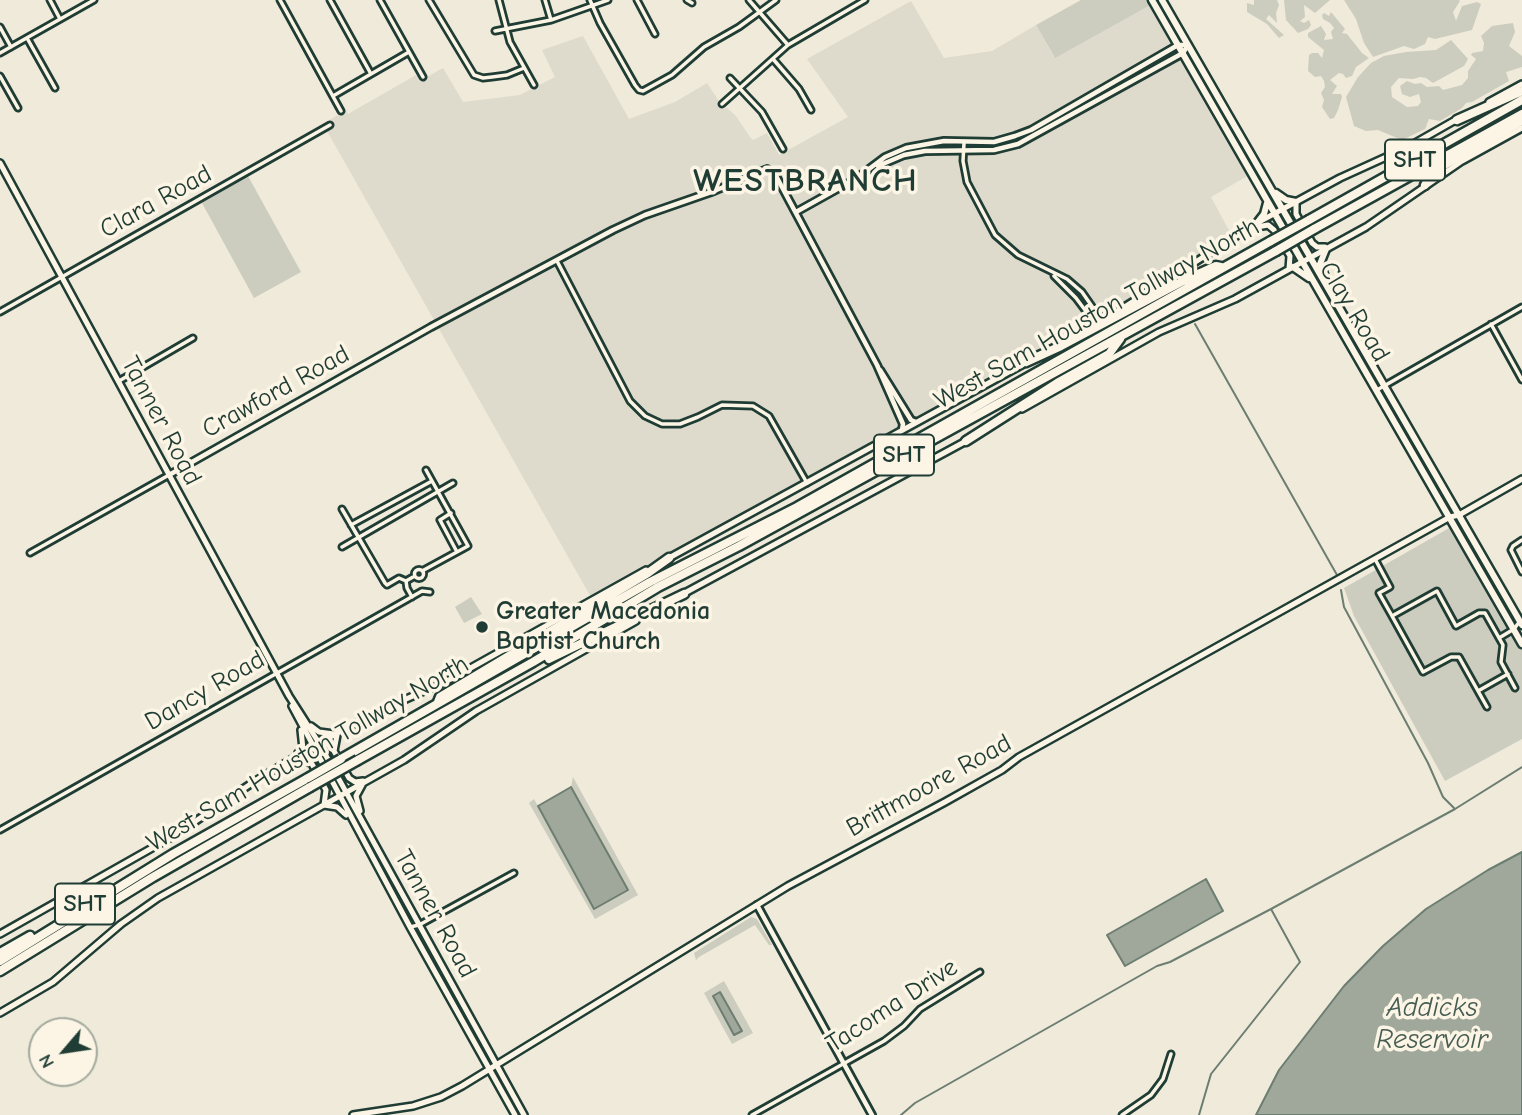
<!DOCTYPE html>
<style>
body{margin:0}
#map{position:relative;width:1522px;height:1115px;overflow:hidden;background:#efeada;font-family:"Comic Neue",sans-serif}
canvas{display:block}
.north{position:absolute;left:28px;top:1017px;width:70px;height:70px;box-sizing:border-box;background:#fcf5e5;border:2px solid #a4ab9e;border-radius:50%;rotate:241deg;font-size:19px;font-weight:700;line-height:28px;text-align:center;color:#1f3d34}
.north::after{content:'';display:block;margin:auto;width:24px;height:32px;background:#1f3d34;clip-path:polygon(50% 0,100% 100%,50% 72%,0 100%)}
</style>
<div id="map">
<canvas width="1522" height="1115"></canvas>
<div class="north">N</div>
</div>
<script>
const g = document.querySelector('canvas').getContext('2d');
g.lineJoin = 'round';
function fillPath(path, color) { g.fillStyle = color; g.fill(path, 'evenodd'); }
const shape = rows => new Path2D(rows.map(r => 'M' + r).join(''));
function stroke(path, color, width, dash) { g.strokeStyle = color; g.lineWidth = width; g.lineCap = dash ? 'butt' : 'round'; g.setLineDash(dash || []); g.stroke(path); }
function drawText(font, color, halo, rows, align = 'center') {
  g.font = font + ' "Comic Neue",sans-serif'; g.lineWidth = 7; g.setLineDash([]); g.textBaseline = 'middle'; g.strokeStyle = halo; g.fillStyle = color; for (const [text, x, y, turn = 0] of rows) {
    g.save(); g.translate(x, y); g.rotate((+turn || 0) * Math.PI / 180); g.textAlign = isNaN(turn) ? turn : align; if (halo) g.strokeText(text, 0, 0); g.fillText(text, 0, 0); g.restore();
  }
}
const built = shape([
 [911,1,944,58,992,51,1036,25,1054,57,1154,3,1251,174,1211,197,1233,238,1143,297,867,451,592,599,323,124,346,110,348,114,416,75,420,81,443,68,463,102,520,95,555,77,542,50,583,36,629,119,675,102,707,83,724,109,727,108,736,116,750,137,753,140,767,133,779,155,848,117,807,59]
]);
const green = shape([
 [1081,0,1152,0,1154,3,1055,58,1036,25],
 [1254,0,1277,0,1279,5,1276,13,1277,23,1269,15,1266,19,1284,35,1279,38,1267,24,1247,12,1247,3,1254,5],
 [1284,0,1330,0,1315,13,1304,5,1305,17,1300,21,1304,23,1309,20,1311,25,1308,29,1298,33,1286,20],
 [1344,0,1459,0,1460,1,1453,12,1456,21,1462,6,1477,2,1481,4,1472,30,1435,39,1428,37,1425,44,1414,49,1404,46,1373,57,1364,43,1356,19],
 [1331,12,1345,29,1342,33,1347,34,1362,53,1369,58,1356,67,1352,76,1346,78,1343,74,1339,73,1330,80,1337,86,1332,94,1341,94,1342,97,1338,110,1334,118,1330,119,1322,107,1324,100,1321,93,1325,87,1324,81,1321,76,1315,77,1308,71,1309,55,1312,53,1318,53,1322,58,1324,50,1308,37,1308,33,1321,26,1326,34,1324,40,1333,39,1331,32,1334,28,1330,23,1323,19,1322,15,1324,13,1329,16],
 [1513,23,1515,32,1509,46,1522,56,1522,67,1506,72,1509,81,1472,102,1466,103,1462,108,1440,121,1429,119,1425,129,1402,140,1378,130,1366,131,1354,126,1346,97,1358,77,1371,63,1384,56,1406,52,1436,50,1451,40,1468,59,1464,66,1433,83,1426,78,1420,77,1413,79,1399,78,1391,87,1392,97,1407,107,1418,106,1421,102,1419,94,1410,97,1402,94,1400,86,1407,81,1415,84,1421,83,1427,87,1439,86,1443,90,1462,85,1468,78,1468,71,1476,59,1471,55,1472,53,1483,51,1484,43,1481,36,1492,26],
 [248,176,301,272,254,298,202,203],
 [1451,527,1522,650,1522,739,1445,781,1354,616,1344,588],
 [471,597,482,614,464,623,455,607],
 [573,777,638,895,595,919,529,803,534,799,594,908,628,890,571,787],
 [751,917,757,919,772,945,769,945,755,925,699,957,696,960,694,953],
 [724,981,753,1033,732,1044,704,993]
]);
const water = shape([
 [571,787,628,890,594,909,538,806,571,787],
 [1522,852,1522,1115,1256,1115,1279,1070,1344,986,1383,946,1426,909,1488,870,1522,852],
 [1206,879,1223,911,1125,966,1107,935,1206,879],
 [720,992,742,1031,734,1035,713,996,720,992]
]);
const stream = shape([
 [1195,324,1337,575],
 [1341,590,1344,607,1428,763,1443,797,1454,808],
 [901,1115,915,1103,1157,966,1170,962,1271,909,1455,809,1522,767],
 [1199,1115,1211,1074,1300,962,1271,909]
]);
const minor = shape([
 [50,0,60,19],
 [280,0,341,111],
 [330,0,371,74],
 [380,0,423,77],
 [429,0,474,75,483,78,492,77,507,75,524,68],
 [499,0,510,42,534,85],
 [545,0,551,20],
 [590,0,600,23,635,85,639,90,643,91,672,75,704,47,739,27,776,0],
 [637,0,655,34],
 [687,0,692,3],
 [749,0,788,45],
 [0,27,11,47],
 [495,31,551,20,608,0],
 [27,38,55,88],
 [0,53,94,0],
 [773,59,799,89,811,110],
 [0,76,18,108],
 [730,78,762,112,783,149],
 [333,96,409,52],
 [722,104,788,45,865,0],
 [964,143,963,161,967,182,995,235,1018,255,1067,279,1082,292,1098,315,1105,319],
 [557,261,630,401,645,416,662,424,680,424,698,417,722,405,753,406,769,416,807,483],
 [1054,276,1076,298,1085,310,1090,319,1089,328],
 [0,312,330,125],
 [1491,324,1522,380],
 [119,381,193,338],
 [1377,390,1522,307],
 [342,509,385,583,387,585,399,578,406,581],
 [451,513,440,520,457,552],
 [351,525,432,481],
 [1522,540,1513,546,1511,550,1522,572],
 [342,547,453,483],
 [30,553,169,475],
 [1375,559,1390,587,1379,593,1392,616,1437,591,1456,626,1479,613,1485,613,1503,645,1501,662,1515,688],
 '414.5 574a4.5 4.5 0 1 1 9 0a4.5 4.5 0 1 1-9 0Z',
 [422,571,468,546,426,470],
 [412,597,407,588,406,581,413,577],
 [1392,616,1423,672,1451,657,1459,657,1487,707],
 [1499,638,1514,629,1520,621],
 [1478,691,1508,674],
 [0,830,422,591,430,592],
 [410,927,419,925,514,873],
 [752,1115,884,1041,904,1026,920,1009,980,972],
 [1122,1115,1151,1095,1163,1079,1171,1054]
]);
const tertiary = shape([
 [878,166,904,155,925,151,994,150,1018,144,1183,53,1188,45],
 [796,212,857,178,885,157,906,148,944,141,994,142,1015,136,1031,130,1178,45,1188,45],
 [880,370,911,420,916,422],
 [169,475,431,327,613,230,645,215,714,191,767,169,775,174,877,365,903,424,902,430],
 [757,905,872,1115]
]);
const secondary = shape([
 [1489,102,1522,84],
 [0,163,289,696,319,743,524,1115],
 [1296,202,1296,214,1312,243,1317,247,1325,247],
 [1257,227,1268,225,1274,230,1290,256,1289,269],
 [1118,311,1257,223,1340,178,1408,147,1459,118],
 [1022,409,1159,332,1235,299,1366,227,1462,161,1522,128],
 [667,559,1027,362],
 [681,595,968,440],
 [292,706,410,927,515,1115],
 [311,726,319,732,334,734],
 [337,735,334,751,349,778,355,782,363,781],
 [298,753,303,749,301,730],
 [292,760,303,759,312,764,326,790,324,805],
 [324,805,337,807,346,815],
 [360,811,356,796,362,785],
 [0,934,175,835,252,783,319,743,377,712,451,679,646,570],
 [0,1013,53,982,121,924,158,898,404,760,476,711,636,621],
 [353,1115,413,1106,441,1097,462,1086,788,886,945,802,1002,770,1019,757,1450,517,1459,515,1522,479]
]);
const primary = shape([
 [1152,0,1522,644],
 [1162,0,1522,625],
 [1276,193,1286,200,1296,202],
 [1257,223,1264,214,1267,203],
 [1293,267,1309,278],
 [1324,274,1320,264,1326,249]
]);
const motorway = shape([
 [1457,120,1522,91],
 [1425,185,1431,175,1446,164,1522,121],
 [1309,220,1522,100],
 [1314,229,1522,114],
 [1026,362,1061,346,1183,281,1216,266,1221,267],
 [966,441,1057,383,1109,354,1120,339],
 [549,659,684,594],
 [438,702,440,697,648,573,669,558],
 [341,759,650,582,797,507,1271,241],
 [358,760,533,662,658,587,739,546,1276,251],
 [0,953,30,936],
 [0,961,173,854,308,778],
 [0,971,153,877,310,787]
]);
const motorwayBridge = shape([
 [1271,241,1309,220],
 [1276,251,1314,229],
 [308,778,341,759],
 [310,787,358,760]
]);
const markers = [
 [482,627,7,"#1f3d34"]
];
const shields = [
 [1415,160,60],
 [904,455,60],
 [85,904,60]
];
const shieldNames = [
 ["SHT",1415,160],
 ["SHT",904,455],
 ["SHT",85,904]
];
const streetNames = [
 ["Clara Road",156,202,-29],
 ["Clay Road",1354,312,59],
 ["West Sam Houston Tollway North",1097,314,-29],
 ["Crawford Road",276,392,-29],
 ["Tanner Road",161,421,62],
 ["Dancy Road",205,691,-30],
 ["West Sam Houston Tollway North",308,754,-30],
 ["Brittmoore Road",929,786,-29],
 ["Tanner Road",435,914,61],
 ["Tacoma Drive",892,1006,-33]
];
const poiNames = [
 ["Greater Macedonia",496,612],
 ["Baptist Church",496,642]
];
const waterNames = [
 ["Addicks",1432,1008],
 ["Reservoir",1432,1040]
];
const districtNames = [
 ["WESTBRANCH",806,182]
];
fillPath(built, '#dedbcc');
fillPath(green, '#cccdbf');
fillPath(water, '#9fa89a');
stroke(water, '#6c7d71', 2);
stroke(stream, '#6c7d71', 2);
stroke(minor, '#1f3d34', 9);
stroke(tertiary, '#1f3d34', 10);
stroke(secondary, '#1f3d34', 10);
stroke(primary, '#1f3d34', 11);
stroke(motorway, '#1f3d34', 13);
stroke(minor, '#fcf5e5', 3.5);
stroke(tertiary, '#fcf5e5', 4.5);
stroke(secondary, '#fcf5e5', 5);
stroke(primary, '#fcf5e5', 6);
stroke(motorway, '#fcf5e5', 8);
stroke(motorwayBridge, '#1f3d34', 13, []);
stroke(motorwayBridge, '#fcf5e5', 8);
for (const [x, y, r, color] of markers) { const dot = new Path2D(); dot.arc(x, y, r, 0, 2 * Math.PI); g.fillStyle = color; g.fill(dot); stroke(dot, '#fcf5e5', 2.5); }
for (const [x, y, w] of shields) { const box = new Path2D(); box.roundRect(x - w / 2, y - 20.5, w, 41, 5); g.fillStyle = '#fcf5e5'; g.fill(box); stroke(box, '#1f3d34', 2); }
drawText('bold 24px', '#1f3d34', null, shieldNames);
drawText('26px', '#1f3d34', '#fcf5e5', streetNames);
drawText('bold 26px', '#1f3d34', '#fcf5e5', poiNames, 'left');
drawText('italic 28px', '#455d53', '#fcf5e5', waterNames);
g.letterSpacing = '2px';
drawText('bold 33px', '#1f3d34', '#fcf5e5', districtNames);
g.letterSpacing = '0px';
</script>
